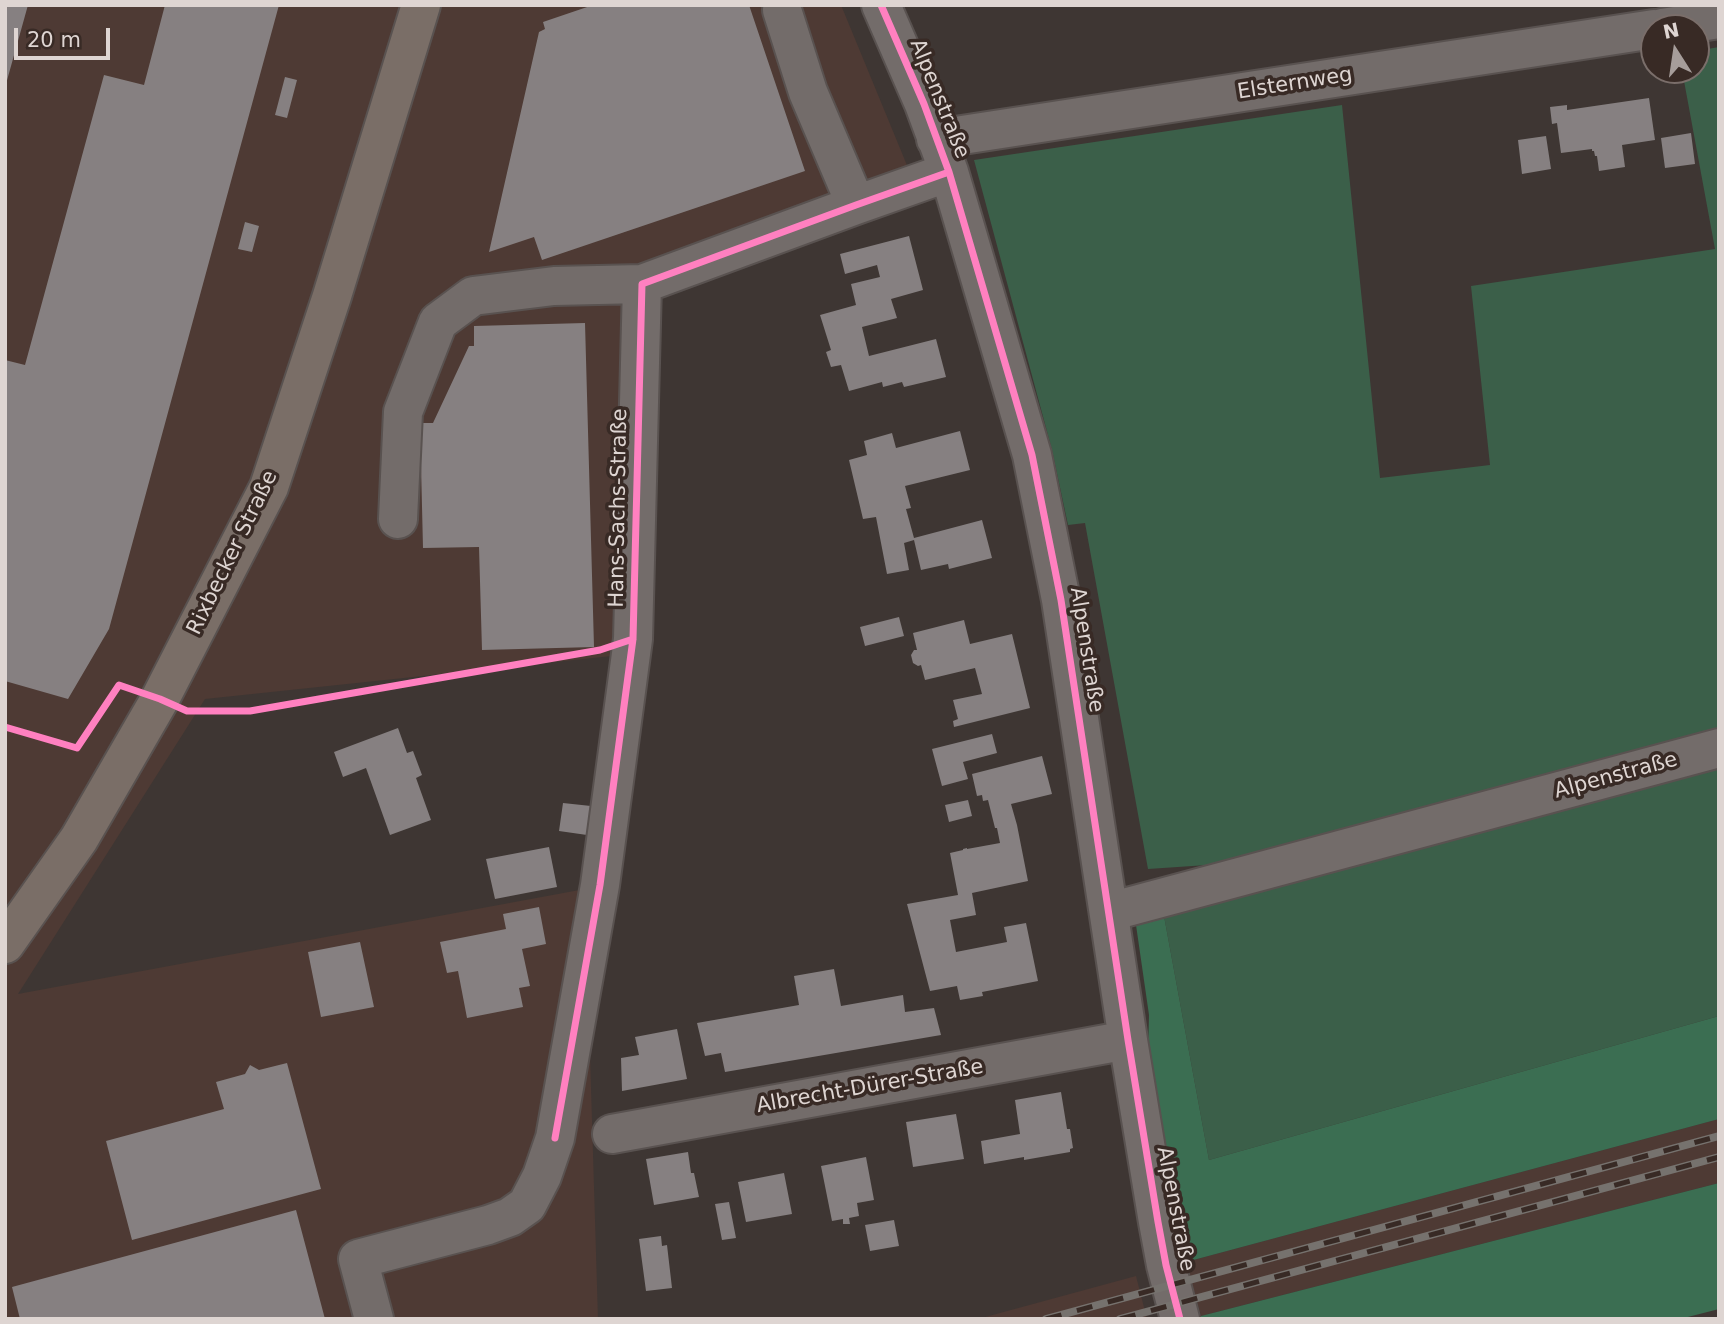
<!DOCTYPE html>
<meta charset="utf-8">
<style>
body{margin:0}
#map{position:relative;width:1724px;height:1324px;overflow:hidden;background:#3e3633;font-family:"DejaVu Sans",sans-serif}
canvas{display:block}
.frame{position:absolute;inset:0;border:7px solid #ded5d2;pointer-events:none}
.north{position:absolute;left:1640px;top:14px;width:70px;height:70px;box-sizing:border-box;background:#382a25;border:2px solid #7a6e6a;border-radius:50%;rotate:348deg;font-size:19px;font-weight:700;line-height:28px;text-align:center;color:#ded5d2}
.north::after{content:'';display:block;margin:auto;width:24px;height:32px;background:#a69d9a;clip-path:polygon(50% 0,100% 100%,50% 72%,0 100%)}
.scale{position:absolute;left:14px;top:28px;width:96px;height:32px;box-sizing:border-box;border:4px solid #ded5d2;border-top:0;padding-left:9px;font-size:21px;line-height:24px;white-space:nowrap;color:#ded5d2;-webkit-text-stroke:5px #382a25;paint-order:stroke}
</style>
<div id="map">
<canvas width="1724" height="1324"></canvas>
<div class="frame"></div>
<div class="north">N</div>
<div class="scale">20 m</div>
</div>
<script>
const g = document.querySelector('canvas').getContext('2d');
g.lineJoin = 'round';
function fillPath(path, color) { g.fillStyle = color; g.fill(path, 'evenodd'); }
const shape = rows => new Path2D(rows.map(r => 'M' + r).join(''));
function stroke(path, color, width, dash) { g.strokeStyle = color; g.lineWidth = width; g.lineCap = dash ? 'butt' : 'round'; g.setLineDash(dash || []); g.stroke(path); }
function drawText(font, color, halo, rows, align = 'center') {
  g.font = font + ' "DejaVu Sans",sans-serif'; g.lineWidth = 7; g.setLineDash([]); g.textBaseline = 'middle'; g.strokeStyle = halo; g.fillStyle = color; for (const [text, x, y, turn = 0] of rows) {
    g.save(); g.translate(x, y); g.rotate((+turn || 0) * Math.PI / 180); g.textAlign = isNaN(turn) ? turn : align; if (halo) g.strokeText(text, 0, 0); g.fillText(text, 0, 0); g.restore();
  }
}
const built = shape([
 [5,5,841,5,911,175,637,282,622,618,612,656,205,699,18,994,585,889,598,1319,5,1319],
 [1719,1119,1719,1183,1201,1316,1186,1262],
 [1136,1276,1147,1319,978,1319]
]);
const green = shape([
 [1719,47,1719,733,1237,863,1148,869,1085,523,1068,525,1052,450,974,160,1342,105,1380,478,1490,465,1471,286,1715,249,1682,70,1696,70,1696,51],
 [1719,767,1719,1016,1209,1160,1164,916]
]);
const forest = shape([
 [1164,916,1209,1160,1719,1016,1719,1119,1186,1262,1148,1056,1149,1015,1136,925],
 [1719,1183,1719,1309,1680,1319,1201,1319,1201,1316]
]);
const building = shape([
 [5,5,28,5,6,84,5,84],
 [165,5,279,5,109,629,68,699,5,681,5,360,25,365,104,75,144,85],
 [593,5,749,5,805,171,542,260,534,237,489,252,539,32,545,29,543,22],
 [285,77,297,80,287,118,275,115],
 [1649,98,1655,140,1622,145,1625,167,1599,171,1597,156,1595,156,1594,151,1592,151,1592,149,1561,153,1557,123,1552,124,1550,107,1567,105,1567,110],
 [1691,133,1695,164,1665,168,1661,138],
 [1546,136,1551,169,1522,174,1518,140],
 [245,222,259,226,252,252,238,249],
 [909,236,923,290,891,299,897,318,862,327,869,356,936,339,946,377,904,387,902,382,883,387,882,382,849,391,841,365,831,367,826,352,831,350,820,315,856,305,851,284,880,277,877,265,845,274,840,254],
 [585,323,594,647,482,650,479,547,423,548,420,423,433,423,469,346,474,346,474,326],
 [960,431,970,470,905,486,911,508,906,509,914,538,982,520,992,558,949,569,948,564,921,570,914,540,904,543,909,570,887,574,876,517,863,519,849,460,867,455,864,441,892,433,896,448],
 [899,617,904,636,865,646,860,627],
 [964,620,970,644,1012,634,1030,708,954,727,953,721,958,719,953,700,982,694,975,668,925,680,921,665,918,666,913,663,911,655,914,650,917,650,913,633],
 [398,728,407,753,413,751,422,775,416,778,431,820,390,835,366,768,343,777,334,752],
 [992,734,997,753,963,762,968,779,942,786,932,749],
 [1042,756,1052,794,1011,804,1017,825,1028,881,972,893,976,915,950,920,956,952,1007,942,1004,927,1026,923,1038,981,982,992,983,996,960,1000,957,986,930,991,907,904,958,895,950,853,963,850,963,849,967,848,967,849,1000,843,997,828,995,828,988,800,983,801,982,795,977,796,972,774],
 [968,800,972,816,949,822,945,805],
 [563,803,591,806,587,835,559,831],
 [549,847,557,887,495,899,486,859],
 [539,907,546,944,522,949,530,986,519,988,523,1007,467,1018,458,971,447,973,440,942,506,929,503,914],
 [360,942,374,1007,321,1017,308,952],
 [834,969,841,1006,903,995,905,1012,934,1008,941,1035,725,1072,721,1053,705,1056,697,1023,799,1005,794,976],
 [677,1029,687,1079,622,1091,621,1058,639,1055,635,1037],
 [287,1063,321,1189,132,1240,106,1141,224,1109,216,1082,245,1074,250,1065,259,1070],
 [1061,1092,1067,1129,1070,1129,1073,1148,1070,1149,1070,1152,1024,1160,1024,1157,984,1164,981,1141,1020,1134,1015,1100],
 [956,1114,964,1159,913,1167,906,1122],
 [688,1152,691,1173,694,1173,699,1197,654,1205,646,1159],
 [866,1157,874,1200,857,1203,859,1216,849,1218,850,1224,843,1224,843,1219,832,1221,821,1166],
 [784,1173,792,1214,746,1222,738,1182],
 [729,1202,736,1238,722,1240,715,1204],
 [296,1210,325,1319,20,1319,12,1287],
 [894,1220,899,1246,870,1251,865,1225],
 [661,1236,662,1246,667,1245,672,1288,646,1291,639,1239]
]);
const minor = shape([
 [881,5,924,104,949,172,1032,455,1061,600,1128,1040,1158,1222,1166,1265,1180,1319],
 [782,10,808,92,856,205],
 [1662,28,1719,19],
 [936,139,1654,29],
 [398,519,403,412,438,322,473,296,554,286,642,284],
 [1109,912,1719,748],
 [612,1134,1128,1040],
 [374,1319,358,1259,488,1225,510,1217,527,1205,542,1176,555,1138,600,885,633,639,642,284,856,205,949,172]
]);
const major = shape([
 [5,944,79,839,160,699,269,487,332,296,421,5]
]);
const rail = shape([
 [1046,1319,1719,1136],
 [1120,1319,1719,1157]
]);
const cycleway = shape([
 [881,5,924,104,949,172,1032,455,1061,600,1128,1040,1158,1222,1166,1265,1180,1319],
 [5,727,77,748,119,685,160,699,187,711,250,711,600,650,633,639],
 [555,1138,600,885,633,639,642,284,856,205,949,172]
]);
const streetNames = [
 ["Elsternweg",1295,84,-9],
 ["Alpenstraße",939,99,68],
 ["Hans-Sachs-Straße",619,508,-89],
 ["Rixbecker Straße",233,553,-64],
 ["Alpenstraße",1086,650,81],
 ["Alpenstraße",1616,776,-15],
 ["Albrecht-Dürer-Straße",870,1087,-10],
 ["Alpenstraße",1175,1209,79]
];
fillPath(built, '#4e3a34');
fillPath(green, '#3b5f49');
fillPath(forest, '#3b6e52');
fillPath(building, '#868081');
stroke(minor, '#595250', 42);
stroke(major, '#595250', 42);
stroke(minor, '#736c6a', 38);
stroke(major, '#7a6e67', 38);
stroke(rail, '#76726e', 8);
stroke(rail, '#382a25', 5, [16]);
stroke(cycleway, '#ff80c0', 7);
drawText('21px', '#ded5d2', '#382a25', streetNames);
</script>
